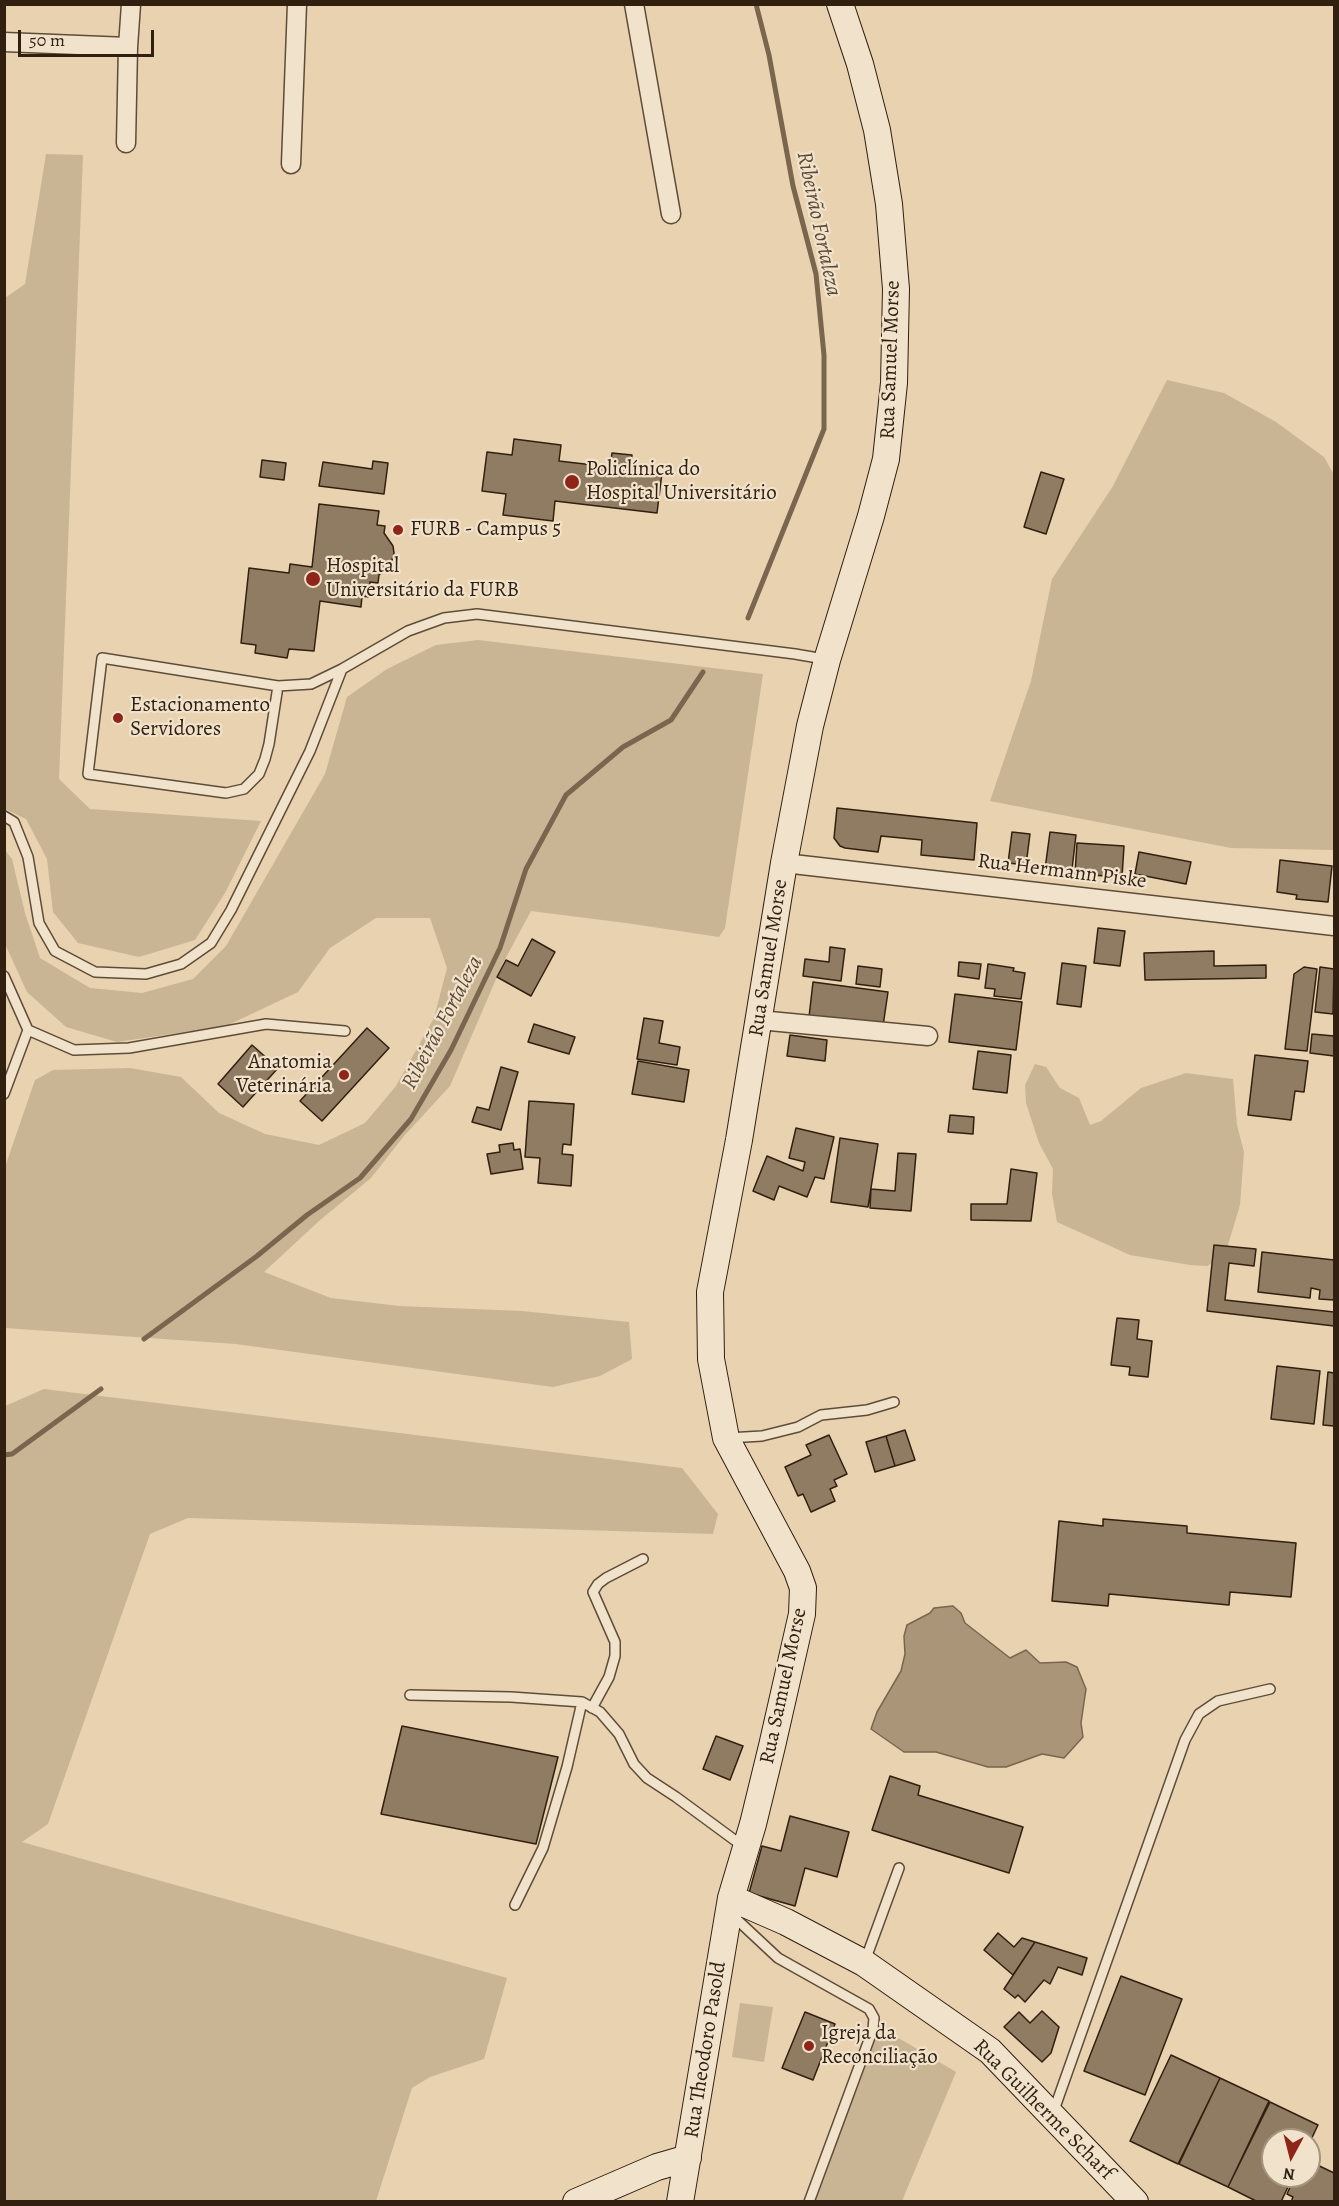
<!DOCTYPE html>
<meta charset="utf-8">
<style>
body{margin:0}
#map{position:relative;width:1339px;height:2206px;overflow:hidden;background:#e8d2af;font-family:Alegreya,serif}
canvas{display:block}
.frame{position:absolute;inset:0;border:6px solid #311f10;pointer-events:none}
.north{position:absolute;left:1261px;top:2128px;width:60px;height:60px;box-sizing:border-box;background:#f0e2cb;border:2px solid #a49480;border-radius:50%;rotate:187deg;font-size:16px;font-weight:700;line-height:24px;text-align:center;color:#311f10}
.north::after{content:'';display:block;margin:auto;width:21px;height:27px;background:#8f2418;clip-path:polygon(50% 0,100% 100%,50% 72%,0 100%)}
.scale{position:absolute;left:18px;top:30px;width:136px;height:27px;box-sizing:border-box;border:3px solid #311f10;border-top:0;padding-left:8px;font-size:18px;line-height:21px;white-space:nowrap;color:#311f10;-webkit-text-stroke:4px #f0e2cb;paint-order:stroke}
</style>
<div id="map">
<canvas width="1339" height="2206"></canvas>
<div class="frame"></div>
<div class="north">N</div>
<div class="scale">50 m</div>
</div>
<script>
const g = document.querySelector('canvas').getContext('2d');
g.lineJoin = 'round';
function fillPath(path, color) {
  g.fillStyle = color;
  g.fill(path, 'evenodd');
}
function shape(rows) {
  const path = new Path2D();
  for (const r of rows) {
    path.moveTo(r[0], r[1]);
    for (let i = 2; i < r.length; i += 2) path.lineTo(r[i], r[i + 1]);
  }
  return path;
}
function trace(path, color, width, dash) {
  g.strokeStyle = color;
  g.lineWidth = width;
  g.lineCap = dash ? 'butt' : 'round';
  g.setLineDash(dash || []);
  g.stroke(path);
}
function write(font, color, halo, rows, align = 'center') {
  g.font = font + ' Alegreya,serif';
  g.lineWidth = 4.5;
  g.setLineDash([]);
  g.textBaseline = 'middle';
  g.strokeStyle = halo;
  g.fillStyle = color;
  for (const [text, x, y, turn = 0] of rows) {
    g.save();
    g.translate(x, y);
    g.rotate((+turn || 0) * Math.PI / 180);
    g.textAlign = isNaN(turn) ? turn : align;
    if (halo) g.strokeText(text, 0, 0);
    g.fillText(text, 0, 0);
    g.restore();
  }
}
fillPath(shape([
 [46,154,83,155,59,779,90,809,261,821,225,893,195,940,139,957,78,943,53,912,47,859,26,819,5,809,5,298,25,284],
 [1167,380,1224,393,1276,422,1324,457,1334,475,1334,850,1231,848,990,801,1031,681,1052,579,1113,486],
 [478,640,763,674,725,928,719,937,626,923,531,911,503,963,450,1086,404,1136,371,1178,319,1221,264,1272,331,1298,399,1306,522,1311,629,1322,632,1359,600,1376,553,1387,236,1344,5,1328,5,1167,35,1080,53,1070,130,1068,181,1077,219,1113,265,1134,319,1145,365,1123,396,1086,434,1018,447,968,430,918,376,918,330,948,298,992,226,1026,117,1042,66,1027,27,992,5,944,5,850,12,859,25,913,40,958,90,988,142,993,193,979,226,946,325,774,347,697,387,669,436,645],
 [1035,1064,1046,1067,1060,1088,1079,1098,1090,1125,1101,1121,1141,1088,1186,1073,1233,1079,1237,1125,1244,1152,1240,1205,1225,1255,1207,1266,1190,1265,1130,1255,1057,1222,1052,1194,1053,1169,1039,1143,1026,1103,1025,1085],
 [44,1389,682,1468,718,1514,713,1534,188,1518,150,1534,48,1824,22,1842,507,1978,484,2059,430,2077,412,2088,376,2201,5,2201,5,1406],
 [740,2003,773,2007,764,2062,732,2057],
 [880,2027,956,2072,902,2201,814,2202]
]), '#c9b494');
const water = shape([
 [953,1606,961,1613,965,1623,1010,1658,1026,1650,1040,1663,1066,1662,1077,1667,1086,1689,1081,1723,1083,1737,1064,1758,1042,1754,1006,1767,988,1767,936,1752,904,1752,871,1729,877,1712,901,1671,905,1654,904,1636,907,1625,930,1613,934,1608,953,1606]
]);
fillPath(water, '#aa9579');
trace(water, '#7a664f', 1.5);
trace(shape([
 [748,618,824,429,824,355,816,274,793,186,769,55,756,4],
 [144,1339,257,1256,307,1215,360,1178,411,1119,451,1050,500,948,526,869,566,795,623,747,671,720,703,672],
 [4,1455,12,1454,101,1389]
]), '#7a664f', 5);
const building = shape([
 [514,439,561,445,559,461,610,467,612,453,632,455,630,469,662,473,657,513,555,501,553,521,503,515,506,494,482,491,487,452,512,455,514,439],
 [262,460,286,463,284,480,260,477,262,460],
 [373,461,388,463,384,494,319,486,323,462,372,469,373,461],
 [1041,472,1064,479,1046,534,1024,527,1041,472],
 [319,504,379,511,377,525,385,526,384,533,393,546,394,553,390,567,379,575,378,583,370,582,369,597,362,596,361,607,320,601,314,651,289,649,287,658,255,653,256,645,241,643,249,568,289,573,290,564,312,567,319,504],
 [837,808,977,823,974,860,921,855,922,840,881,836,878,852,845,848,840,846,834,838,837,808],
 [1012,832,1030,834,1026,865,1008,863,1012,832],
 [1050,832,1076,835,1071,878,1057,876,1057,871,1045,869,1050,832],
 [1077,843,1124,846,1122,877,1075,874,1077,843],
 [1139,852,1191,862,1186,884,1135,874,1139,852],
 [1280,860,1332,866,1328,902,1296,899,1297,895,1277,892,1280,860],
 [1098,928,1125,931,1120,966,1094,963,1098,928],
 [532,939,555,952,531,996,497,977,506,960,518,966,532,939],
 [830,947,845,949,841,981,803,976,805,959,829,962,830,947],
 [1214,951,1214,966,1266,965,1266,978,1145,980,1144,953,1214,951],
 [959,962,981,964,979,979,958,976,959,962],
 [1062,963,1086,966,1081,1007,1057,1004,1062,963],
 [988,964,1014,968,1013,971,1025,973,1021,999,994,996,995,989,985,988,988,964],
 [858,966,882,969,880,987,856,984,858,966],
 [1304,967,1317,969,1307,1051,1285,1049,1294,974,1304,967],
 [1320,967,1334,969,1333,1014,1315,1012,1320,967],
 [813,982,888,992,883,1026,809,1017,813,982],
 [955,994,1022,1002,1016,1050,949,1042,955,994],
 [644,1018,663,1021,659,1043,680,1047,677,1065,637,1059,644,1018],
 [534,1024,575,1037,569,1054,528,1042,534,1024],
 [367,1028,389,1048,322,1121,300,1101,367,1028],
 [1312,1034,1334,1036,1334,1056,1310,1053,1312,1034],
 [790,1035,827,1040,825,1061,787,1056,790,1035],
 [252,1045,278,1068,243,1107,218,1084,252,1045],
 [978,1051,1011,1055,1007,1093,973,1089,978,1051],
 [1255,1055,1308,1061,1304,1092,1295,1091,1291,1120,1248,1115,1255,1055],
 [638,1061,689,1070,684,1102,632,1094,638,1061],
 [501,1067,518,1072,501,1130,472,1122,477,1107,489,1110,501,1067],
 [529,1101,574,1104,571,1145,563,1144,562,1154,573,1155,571,1186,538,1183,540,1158,525,1157,529,1101],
 [950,1115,974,1117,973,1134,948,1132,950,1115],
 [796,1128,834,1137,824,1179,815,1177,807,1197,779,1186,774,1200,753,1191,767,1156,803,1171,805,1162,789,1158,796,1128],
 [840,1138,878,1144,868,1207,831,1202,840,1138],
 [513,1143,514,1150,520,1149,523,1169,491,1174,487,1154,500,1152,499,1145,513,1143],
 [898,1153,916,1154,911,1211,870,1208,871,1189,895,1191,898,1153],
 [1011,1169,1037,1173,1031,1221,971,1220,971,1204,1007,1204,1011,1169],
 [1214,1245,1256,1249,1254,1266,1229,1263,1225,1300,1334,1312,1334,1326,1207,1311,1214,1245],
 [1262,1252,1334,1260,1334,1300,1319,1299,1320,1290,1311,1288,1310,1298,1258,1292,1262,1252],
 [1117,1318,1139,1320,1137,1339,1152,1341,1148,1377,1129,1375,1130,1367,1111,1365,1117,1318],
 [1277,1366,1320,1371,1314,1424,1271,1419,1277,1366],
 [1328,1372,1334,1373,1334,1426,1323,1425,1328,1372],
 [905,1430,915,1460,895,1466,886,1436,905,1430],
 [829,1435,847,1474,834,1480,837,1486,830,1489,835,1501,811,1512,803,1494,798,1496,785,1467,811,1455,806,1445,829,1435],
 [886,1436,895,1466,875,1472,866,1442,886,1436],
 [1103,1519,1187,1526,1187,1533,1296,1543,1291,1597,1230,1592,1229,1605,1109,1594,1108,1606,1052,1601,1059,1521,1103,1526,1103,1519],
 [402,1726,558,1757,536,1844,381,1814,402,1726],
 [716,1736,743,1746,730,1780,703,1769,716,1736],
 [890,1776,920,1786,918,1795,1023,1827,1009,1873,872,1830,890,1776],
 [790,1816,849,1832,837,1877,805,1868,795,1906,749,1893,762,1846,781,1851,790,1816],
 [998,1933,1014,1947,1022,1938,1035,1942,1013,1975,984,1950,998,1933],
 [1035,1942,1087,1958,1082,1975,1058,1967,1050,1984,1044,1980,1025,2002,1018,1995,1015,1998,1004,1989,1035,1942],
 [1121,1976,1182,1999,1145,2095,1084,2071,1121,1976],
 [1042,2011,1059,2027,1051,2053,1042,2062,1004,2027,1019,2012,1030,2023,1042,2011],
 [805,2012,835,2024,813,2080,782,2068,805,2012],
 [1171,2055,1220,2078,1178,2164,1130,2141,1171,2055],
 [1220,2078,1269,2101,1228,2187,1179,2164,1220,2078],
 [1270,2102,1318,2125,1309,2144,1309,2140,1273,2140,1273,2176,1293,2176,1281,2202,1258,2202,1228,2187,1270,2102],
 [1309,2161,1334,2173,1334,2202,1291,2202,1293,2197,1287,2194,1295,2176,1309,2176,1309,2161]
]);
fillPath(building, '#907c63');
trace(building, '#311f10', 1.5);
const lane = shape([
 [278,686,269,744,265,759,259,774,244,789,226,793,88,774,102,658,278,686,311,684,342,669,408,631,444,618,477,614,795,654,824,659],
 [4,816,14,822,28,857,39,923,55,951,95,972,146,974,181,964,211,943,231,910,310,751,342,669],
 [4,976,28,1030,74,1050,129,1048,266,1024,345,1031],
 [4,1094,28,1030],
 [728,1438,762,1436,798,1427,821,1415,867,1410,894,1402],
 [410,1695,511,1697,582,1702,600,1712,619,1734,634,1764,647,1778,676,1797,744,1847],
 [592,1708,609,1677,615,1656,615,1642,593,1592,598,1584,606,1578,643,1559],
 [515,1905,543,1848,567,1767,582,1702],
 [732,1915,778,1958,869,2009,874,2018,873,2029,809,2202],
 [865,1961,899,1868],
 [1053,2113,1185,1740,1199,1714,1218,1701,1270,1689]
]);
const street = shape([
 [634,4,671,214],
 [4,42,128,47,131,4],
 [126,143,128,47],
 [291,164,297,4],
 [784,863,1334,926],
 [759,1020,928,1036]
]);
const secondary = shape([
 [731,1898,786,1922,864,1963,990,2051,1135,2202],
 [576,2202,657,2167,688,2158],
 [680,2202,731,1898,753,1824,772,1746,802,1614,803,1588,797,1571,726,1438,711,1359,710,1292,739,1140,784,863,810,726,827,660,871,516,886,459,894,383,896,289,889,204,877,130,860,64,840,4]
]);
trace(lane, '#5f4c38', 12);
trace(street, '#5f4c38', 21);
trace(secondary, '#311f10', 28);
trace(lane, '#f0e2cb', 9);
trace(street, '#f0e2cb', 18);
trace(secondary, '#f0e2cb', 26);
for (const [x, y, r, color] of [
 [572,482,8,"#8f2418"],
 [398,530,6,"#8f2418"],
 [313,579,8,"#8f2418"],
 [118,718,6,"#8f2418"],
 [344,1075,6,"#8f2418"],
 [809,2046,6,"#8f2418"]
]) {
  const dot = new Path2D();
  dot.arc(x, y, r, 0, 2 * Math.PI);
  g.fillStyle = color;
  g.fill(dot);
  trace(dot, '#f0e2cb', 2);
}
write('21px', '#311f10', '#f0e2cb', [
 ["Rua Samuel Morse",891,360,-88],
 ["Rua Hermann Piske",1062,872,7],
 ["Rua Samuel Morse",769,958,-81],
 ["Rua Samuel Morse",784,1686,-78],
 ["Rua Theodoro Pasold",706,2050,-81],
 ["Rua Guilherme Scharf",1043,2110,45]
]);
write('21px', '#311f10', '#f0e2cb', [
 ["Policlínica do",586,470],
 ["Hospital Universitário",586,494],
 ["FURB - Campus 5",410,530],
 ["Hospital",326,567],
 ["Universitário da FURB",326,591],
 ["Estacionamento",130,706],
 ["Servidores",130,730],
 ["Anatomia",332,1063,"right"],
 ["Veterinária",332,1087,"right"],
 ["Igreja da",821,2034],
 ["Reconciliação",821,2058]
], 'left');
write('italic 22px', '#5b4835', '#f0e2cb', [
 ["Ribeirão Fortaleza",818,224,78],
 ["Ribeirão Fortaleza",443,1023,-62]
]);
</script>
